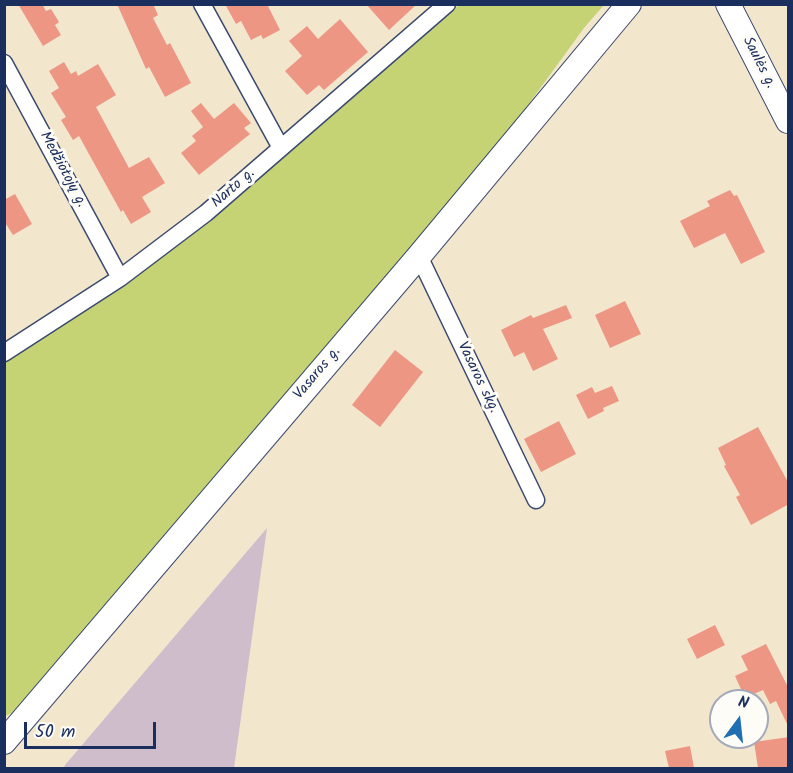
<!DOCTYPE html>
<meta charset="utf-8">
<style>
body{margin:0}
#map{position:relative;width:793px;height:773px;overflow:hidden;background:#f2e6cd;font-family:Kalam,sans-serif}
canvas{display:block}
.frame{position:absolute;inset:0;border:6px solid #1b2f5e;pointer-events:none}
.north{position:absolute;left:709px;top:689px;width:60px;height:60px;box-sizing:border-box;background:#fdfcf7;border:2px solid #a3aaba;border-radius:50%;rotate:15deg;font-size:16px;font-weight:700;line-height:24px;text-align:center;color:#1b2f5e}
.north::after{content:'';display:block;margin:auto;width:21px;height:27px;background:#1f6fb2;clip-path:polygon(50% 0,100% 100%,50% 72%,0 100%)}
.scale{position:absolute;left:24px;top:722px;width:132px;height:27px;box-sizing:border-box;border:3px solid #1b2f5e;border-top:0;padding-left:8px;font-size:18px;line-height:21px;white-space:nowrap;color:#1b2f5e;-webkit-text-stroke:4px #fdfcf7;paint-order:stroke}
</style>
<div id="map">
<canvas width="793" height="773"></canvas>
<div class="frame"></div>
<div class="north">N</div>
<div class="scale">50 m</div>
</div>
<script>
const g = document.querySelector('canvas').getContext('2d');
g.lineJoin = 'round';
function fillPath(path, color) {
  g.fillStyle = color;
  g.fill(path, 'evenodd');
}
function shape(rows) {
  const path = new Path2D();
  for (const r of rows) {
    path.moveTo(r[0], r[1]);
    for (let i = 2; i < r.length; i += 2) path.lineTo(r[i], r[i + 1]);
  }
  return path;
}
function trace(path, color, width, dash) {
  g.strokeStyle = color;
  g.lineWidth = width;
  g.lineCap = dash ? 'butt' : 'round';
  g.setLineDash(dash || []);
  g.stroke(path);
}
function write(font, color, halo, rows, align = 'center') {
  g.font = font + ' Kalam,sans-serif';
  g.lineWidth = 6;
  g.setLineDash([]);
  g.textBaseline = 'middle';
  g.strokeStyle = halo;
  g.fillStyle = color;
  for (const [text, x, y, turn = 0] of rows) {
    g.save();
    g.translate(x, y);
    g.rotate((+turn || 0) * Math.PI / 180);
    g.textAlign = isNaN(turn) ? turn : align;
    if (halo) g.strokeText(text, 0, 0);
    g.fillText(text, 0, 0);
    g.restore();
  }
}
fillPath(shape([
 [267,528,234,768,64,768,65,765]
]), '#d0bdcc');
fillPath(shape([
 [459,5,604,5,584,28,507,134,17,711,5,716,4,361,117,284,210,215]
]), '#c5d375');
fillPath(shape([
 [18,4,42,4,46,11,51,9,59,22,55,25,61,35,43,46],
 [117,4,153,4,158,15,153,18,167,45,170,43,191,83,165,97,149,67,146,69],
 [225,4,267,4,280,30,263,39,261,35,251,40,241,21,236,24],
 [366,4,417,4,389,30],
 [340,19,368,52,324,90,319,85,307,95,285,71,302,56,289,41,307,26,318,39],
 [64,62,71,74,76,71,78,76,98,64,116,95,96,107,129,168,149,157,165,183,142,197,151,212,131,224,123,210,121,212,79,136,73,140,61,120,66,117,51,93,59,88,49,71],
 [201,103,214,119,234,103,251,123,244,128,250,134,199,175,181,153,196,141,192,136,203,127,191,111],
 [730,190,734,196,737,195,765,252,741,264,725,233,694,248,680,221,710,206,707,201],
 [15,194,32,224,13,235,4,221,4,200],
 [625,301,641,334,610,348,595,315],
 [566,305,572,318,543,329,558,359,533,371,524,352,514,357,501,330,531,315,533,318],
 [395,350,423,372,380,427,352,405],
 [612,386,619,401,603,408,604,411,588,419,576,395,592,387,595,393],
 [559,421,576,454,541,472,524,439],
 [758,427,789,484,789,504,751,525,736,497,740,495,724,466,726,465,718,448],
 [715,625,725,645,697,659,687,639],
 [766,644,789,689,789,728,776,701,770,704,763,690,745,698,735,676,748,670,741,656],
 [789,737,789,768,758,768,754,742],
 [690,746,694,768,669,768,665,751]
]), '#ed9684');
const street = shape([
 [202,4,281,148],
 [4,63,120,278],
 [419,256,536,500],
 [4,353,120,278,206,213,447,4]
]);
const secondary = shape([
 [728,4,788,121],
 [4,742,419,256,629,4]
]);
trace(street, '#3b4a6f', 19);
trace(secondary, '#3b4a6f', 26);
trace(street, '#fff', 16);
trace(secondary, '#fff', 24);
write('15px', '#1b2f5e', '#fdfcf7', [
 ["Saulės g.",758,63,63],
 ["Medžiotojų g.",62,170,62],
 ["Narto g.",234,189,-41],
 ["Vasaros g.",318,374,-50],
 ["Vasaros skg.",477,378,64]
]);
</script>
